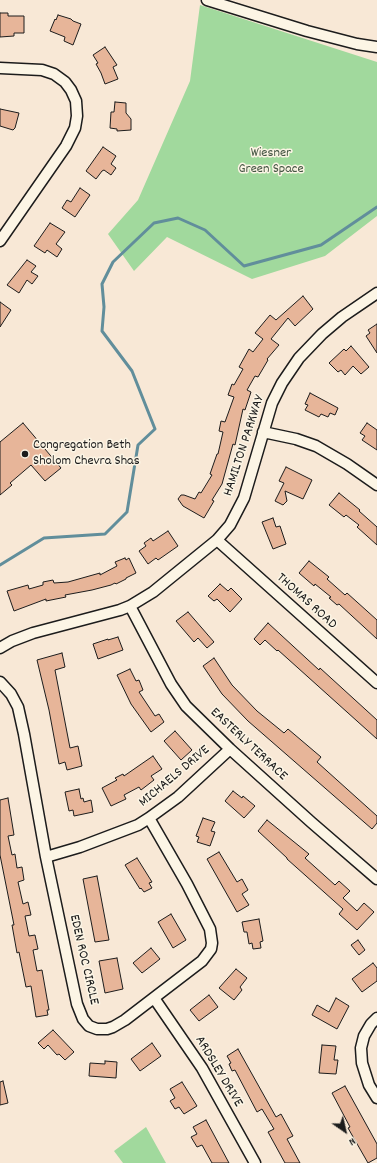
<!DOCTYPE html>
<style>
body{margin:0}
#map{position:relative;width:377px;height:1163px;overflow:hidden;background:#f8e8d6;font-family:Dekko,sans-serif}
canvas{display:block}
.north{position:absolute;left:325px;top:1111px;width:40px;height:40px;-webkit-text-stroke:3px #fcf5e5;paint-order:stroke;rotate:146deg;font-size:11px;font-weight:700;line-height:16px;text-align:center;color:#1c1c1c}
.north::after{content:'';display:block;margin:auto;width:14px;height:18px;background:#1c1c1c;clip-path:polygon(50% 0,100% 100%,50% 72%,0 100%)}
</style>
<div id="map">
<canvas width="377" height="1163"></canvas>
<div class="north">N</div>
</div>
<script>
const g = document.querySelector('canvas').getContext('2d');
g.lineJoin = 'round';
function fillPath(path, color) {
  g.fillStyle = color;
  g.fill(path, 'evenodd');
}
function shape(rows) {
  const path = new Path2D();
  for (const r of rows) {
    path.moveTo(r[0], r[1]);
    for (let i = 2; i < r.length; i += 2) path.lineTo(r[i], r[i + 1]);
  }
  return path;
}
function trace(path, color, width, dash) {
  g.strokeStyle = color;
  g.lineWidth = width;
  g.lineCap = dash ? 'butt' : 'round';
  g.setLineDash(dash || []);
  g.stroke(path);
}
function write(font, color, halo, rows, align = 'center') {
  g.font = font + ' Dekko,sans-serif';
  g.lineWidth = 3;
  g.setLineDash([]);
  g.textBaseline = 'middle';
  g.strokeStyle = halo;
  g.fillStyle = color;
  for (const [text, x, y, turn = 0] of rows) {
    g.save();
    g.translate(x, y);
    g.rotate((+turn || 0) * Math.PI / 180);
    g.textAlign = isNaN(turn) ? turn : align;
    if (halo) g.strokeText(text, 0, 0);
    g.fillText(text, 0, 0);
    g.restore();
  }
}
fillPath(shape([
 [200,5,377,62,377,216,325,256,252,279,167,237,134,271,108,234,138,200,190,81],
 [146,1127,166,1163,123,1163,114,1151]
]), '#a1d99d');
trace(shape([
 [0,565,44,538,105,534,127,512,138,445,155,429,132,371,102,331,104,307,102,284,113,262,154,223,178,218,205,230,244,266,321,245,377,207]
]), '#618e9b', 3);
const building = shape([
 [0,13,8,13,8,16,24,16,24,33,14,33,14,36,0,37,0,13],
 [58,15,71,19,73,21,81,24,73,45,64,41,65,37,50,31,55,19,56,20,58,15],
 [105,47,117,65,113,67,118,79,105,84,101,73,96,64,98,63,93,55,105,47],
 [115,102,126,103,126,113,131,119,131,130,117,131,117,129,110,128,111,112,114,112,115,102],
 [0,109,19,113,15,128,13,130,0,126,0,109],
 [103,147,116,156,111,164,116,168,111,175,104,170,102,171,96,179,86,171,103,147],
 [80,188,90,195,75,217,62,208,67,200,71,202,80,188],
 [50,223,65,232,56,244,62,249,57,257,47,250,45,253,34,246,50,223],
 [27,260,36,266,31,272,38,276,32,284,27,280,19,293,7,285,27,260],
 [303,296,313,309,295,326,288,318,271,339,279,345,267,359,268,360,258,377,255,376,247,390,251,392,245,410,243,409,235,445,233,444,222,484,212,500,214,501,204,518,183,506,178,499,181,495,184,495,195,499,199,492,201,493,212,475,210,474,217,454,218,454,223,432,219,431,221,421,225,422,234,397,228,395,232,384,234,385,243,369,239,367,249,349,253,352,263,339,255,333,270,315,276,320,303,296],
 [0,302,11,310,0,327,0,302],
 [377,324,377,353,366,336,370,333,368,330,377,324],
 [351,346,369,367,361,374,353,366,345,375,341,370,338,372,329,363,344,349,346,351,351,346],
 [310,393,338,408,335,415,330,413,328,417,321,414,319,417,305,410,308,405,305,404,310,393],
 [23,423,61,468,45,481,31,465,10,483,12,485,0,495,0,442,23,423],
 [367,423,377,430,377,450,362,440,365,436,360,433,367,423],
 [286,467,312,480,303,499,285,491,287,501,283,505,275,501,284,483,279,481,286,467],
 [339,493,360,510,359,511,377,527,377,545,357,527,359,525,346,515,344,517,329,505,339,493],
 [273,518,276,527,280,526,286,544,273,549,262,522,273,518],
 [168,531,178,546,158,560,156,558,148,564,139,551,146,546,144,543,151,538,153,541,168,531],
 [125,558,126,560,129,558,136,573,126,578,126,579,116,584,115,583,111,585,92,590,65,595,66,597,46,601,46,599,14,611,7,591,28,585,29,589,43,585,43,582,53,580,54,583,68,582,100,573,100,575,117,566,115,562,125,558],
 [309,561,329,577,327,579,345,595,347,593,377,620,377,639,339,604,337,605,329,598,331,597,315,584,314,586,299,573,309,561],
 [220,584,228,591,231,588,242,599,230,612,217,599,214,601,208,596,220,584],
 [188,612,214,642,207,648,198,638,194,642,176,621,188,612],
 [268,623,319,670,320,668,377,720,377,739,278,650,277,651,265,640,260,645,254,639,268,623],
 [118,637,123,650,98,659,93,644,108,639,108,640,118,637],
 [62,653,65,667,55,670,70,748,78,746,82,766,67,770,65,762,59,764,49,710,37,660,62,653],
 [214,658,232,685,257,711,284,733,288,729,321,757,317,762,377,816,377,823,372,829,248,721,222,694,203,666,214,658],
 [130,669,136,681,139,680,143,690,139,692,155,716,159,714,164,722,151,732,131,704,117,675,130,669],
 [175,731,192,750,181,760,164,741,175,731],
 [153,756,162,769,151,776,154,780,141,790,139,787,124,795,126,799,111,806,102,788,117,780,115,778,123,774,124,776,153,756],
 [79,789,81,799,83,798,84,802,91,800,93,812,74,816,73,810,69,811,65,792,79,789],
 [233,791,242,798,243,796,255,806,244,818,225,801,233,791],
 [8,798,14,835,8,836,12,855,15,854,17,868,22,867,24,880,18,882,23,904,28,902,31,915,25,916,29,936,35,935,38,949,33,950,37,971,42,970,49,1010,47,1010,48,1015,36,1017,31,986,26,987,19,952,17,953,12,925,14,925,0,855,0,800,8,798],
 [203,818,215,822,211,831,215,832,210,846,197,842,199,837,196,836,203,818],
 [267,820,309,854,305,858,335,885,339,881,350,891,343,898,357,911,364,903,374,912,357,930,339,914,343,909,287,859,287,858,258,831,267,820],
 [219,852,237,882,242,879,248,890,242,894,249,905,237,912,207,859,219,852],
 [137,858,152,882,149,883,152,888,144,892,141,888,140,889,125,865,137,858],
 [97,876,109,940,95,942,83,879,97,876],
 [171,914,186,940,173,948,158,922,171,914],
 [259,919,263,941,260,942,261,948,253,949,252,943,249,944,247,932,244,932,242,922,259,919],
 [358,940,365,950,359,955,351,945,358,940],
 [151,948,160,959,142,973,133,963,151,948],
 [117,958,123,989,105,993,99,961,117,958],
 [373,963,377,968,377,981,362,992,352,979,373,963],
 [236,969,247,978,240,987,242,990,234,1000,219,988,236,969],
 [209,995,218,1007,199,1021,190,1010,209,995],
 [336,998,349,1006,337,1029,312,1015,317,1005,329,1012,336,998],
 [53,1030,74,1052,65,1060,59,1054,57,1055,48,1045,44,1049,38,1043,53,1030],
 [152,1043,161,1056,140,1071,131,1059,152,1043],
 [322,1045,336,1046,334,1060,338,1060,336,1074,319,1073,322,1045],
 [238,1049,276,1117,281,1114,293,1136,287,1139,300,1163,285,1163,268,1132,274,1129,262,1109,257,1112,235,1070,232,1071,229,1064,231,1063,227,1056,238,1049],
 [105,1061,117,1062,116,1078,89,1076,90,1063,105,1064,105,1061],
 [3,1081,8,1103,0,1105,0,1082,3,1081],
 [182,1082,197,1106,184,1114,179,1107,175,1109,170,1101,175,1098,170,1089,182,1082],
 [345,1086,377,1144,377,1158,368,1163,348,1128,350,1127,332,1093,345,1086],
 [206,1120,229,1163,212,1163,202,1145,197,1147,191,1137,197,1134,193,1127,206,1120]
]);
fillPath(building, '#e7b599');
trace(building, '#1c1c1c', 1);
const street = shape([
 [207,0,307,31,357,44,377,47],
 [0,68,42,70,54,74,65,82,71,90,76,101,77,116,75,128,66,146,0,241],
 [263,432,296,439,316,446,347,464,377,485],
 [217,540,377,683],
 [130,606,171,684,186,706,230,749,311,822,377,879],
 [0,648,12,641,33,633,120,610,130,606,153,592,217,540,230,525,244,498,272,403,282,383,299,358,322,334,342,317,377,293],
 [0,682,11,694,18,707,24,734,46,857,77,1004,83,1019,89,1026,97,1029,107,1029,113,1027,125,1020,202,961,211,949,212,943,210,929,187,884,149,818],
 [46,857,80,847,138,825,149,818,178,797,230,749],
 [154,998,202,1068,255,1163],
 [377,1018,371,1024,364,1036,361,1048,362,1063,369,1085,377,1098]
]);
trace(street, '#1c1c1c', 13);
trace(street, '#fcf5e5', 10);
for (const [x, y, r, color] of [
 [25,454,4,"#1c1c1c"]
]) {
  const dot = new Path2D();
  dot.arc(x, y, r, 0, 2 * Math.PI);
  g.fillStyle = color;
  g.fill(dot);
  trace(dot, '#fcf5e5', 1.5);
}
write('14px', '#445543', '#fcf5e5', [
 ["Wiesner",271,154],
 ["Green Space",271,170]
]);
write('14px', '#1c1c1c', '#fcf5e5', [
 ["Congregation Beth",33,446],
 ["Sholom Chevra Shas",33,462]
], 'left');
write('14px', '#1c1c1c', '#fcf5e5', [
 ["HAMILTON PARKWAY",245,446,-72],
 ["THOMAS ROAD",306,602,42],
 ["EASTERLY TERRACE",248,745,43],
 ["MICHAELS DRIVE",175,777,-40],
 ["EDEN ROC CIRCLE",83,960,77],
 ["ARDSLEY DRIVE",218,1072,59]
]);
</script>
